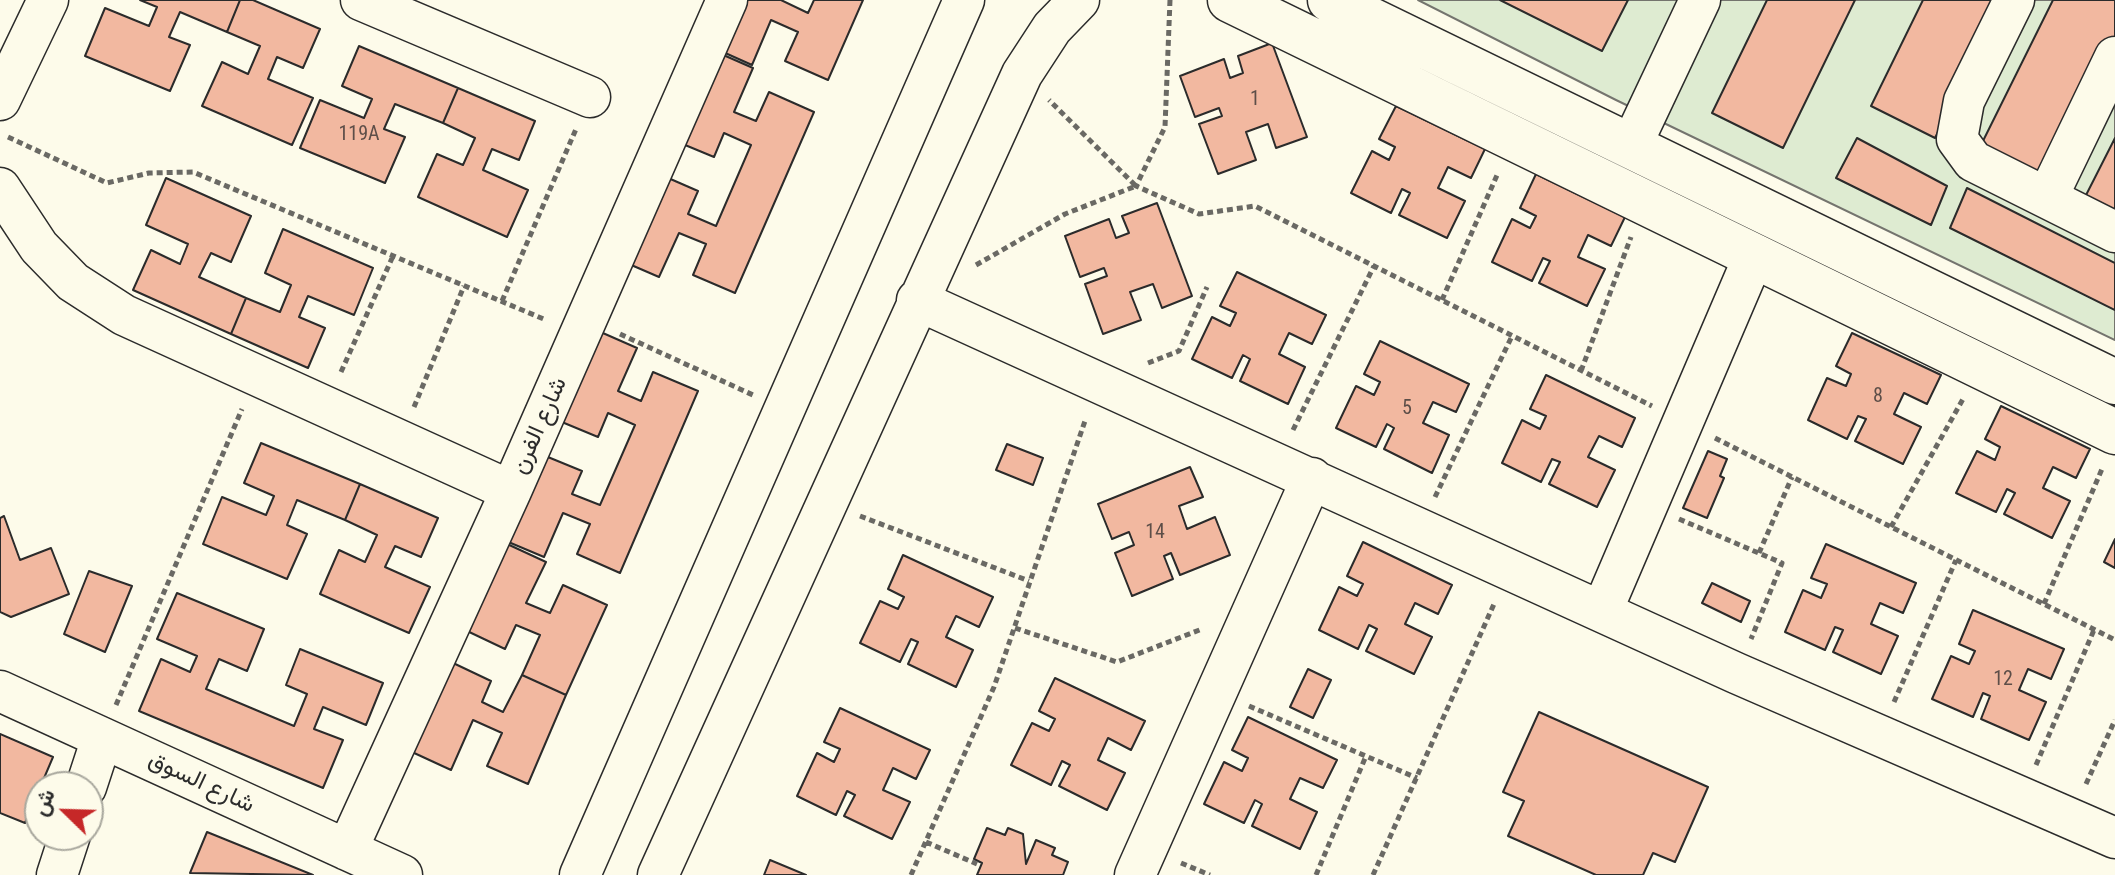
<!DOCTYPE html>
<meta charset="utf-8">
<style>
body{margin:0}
#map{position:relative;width:2115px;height:875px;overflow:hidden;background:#fdfbea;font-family:"Roboto Condensed",Vazirmatn,sans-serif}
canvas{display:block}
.north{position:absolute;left:24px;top:771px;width:80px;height:80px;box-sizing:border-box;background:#fdfbea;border:2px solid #a9a89e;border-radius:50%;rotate:293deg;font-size:22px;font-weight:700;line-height:32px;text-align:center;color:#2b2b2b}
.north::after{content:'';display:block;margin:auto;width:28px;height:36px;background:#c62828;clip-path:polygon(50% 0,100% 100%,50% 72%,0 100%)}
</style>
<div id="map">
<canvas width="2115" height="875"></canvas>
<div class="north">ش</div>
</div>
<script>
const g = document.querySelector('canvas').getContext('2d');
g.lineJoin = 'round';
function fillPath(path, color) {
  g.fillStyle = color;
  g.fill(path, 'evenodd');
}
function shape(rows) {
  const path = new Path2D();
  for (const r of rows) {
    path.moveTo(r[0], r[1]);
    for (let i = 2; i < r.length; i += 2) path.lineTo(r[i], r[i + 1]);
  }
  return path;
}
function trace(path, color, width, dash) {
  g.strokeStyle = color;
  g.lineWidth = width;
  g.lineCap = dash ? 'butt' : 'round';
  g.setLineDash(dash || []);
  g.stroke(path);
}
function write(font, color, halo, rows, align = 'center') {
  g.font = font + ' "Roboto Condensed",Vazirmatn,sans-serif';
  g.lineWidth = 6;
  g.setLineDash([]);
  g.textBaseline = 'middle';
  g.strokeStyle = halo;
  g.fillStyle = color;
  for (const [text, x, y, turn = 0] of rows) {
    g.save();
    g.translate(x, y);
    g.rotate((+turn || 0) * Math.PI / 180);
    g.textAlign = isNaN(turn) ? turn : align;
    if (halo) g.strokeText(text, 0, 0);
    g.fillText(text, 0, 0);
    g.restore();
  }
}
const green = shape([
 [1418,0,2115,0,2115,340,1616,100,1418,0]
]);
fillPath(green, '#deebd1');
trace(green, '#74746e', 2);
const building = shape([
 [140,0,240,0,227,32,180,12,169,37,190,45,170,91,85,56,105,8,149,26,157,7,140,0],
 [240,0,253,0,320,29,303,68,277,57,268,79,313,98,292,145,202,106,222,62,248,74,260,46,227,32,240,0],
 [735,0,781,0,808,13,814,0,863,0,828,80,785,61,798,32,771,20,752,65,714,48,735,0],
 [1500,0,1628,0,1602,51,1500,0],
 [1767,0,1855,0,1783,148,1712,113,1767,0],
 [1923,0,2003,0,1935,138,1871,106,1923,0],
 [2053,0,2115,0,2115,36,2043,181,1979,149,2053,0],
 [1272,43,1307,137,1276,148,1268,124,1246,132,1256,160,1218,174,1199,124,1222,116,1219,108,1195,117,1180,76,1224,59,1230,78,1243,73,1238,56,1272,43],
 [359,46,458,88,443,123,395,104,384,129,405,137,385,183,300,148,320,100,364,118,372,99,342,86,359,46],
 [712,50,753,68,734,112,756,121,769,92,814,112,735,293,693,275,706,244,679,233,659,277,622,261,659,174,698,191,688,214,716,226,751,145,724,133,714,157,673,140,712,50],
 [458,88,535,121,519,160,492,149,483,170,528,190,507,237,418,197,437,154,463,165,475,138,443,123,458,88],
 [1396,106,1485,149,1471,178,1448,167,1438,188,1465,201,1447,238,1399,215,1410,193,1402,189,1391,213,1351,193,1372,151,1389,160,1395,147,1379,139,1396,106],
 [1857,138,1947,186,1931,225,1836,178,1857,138],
 [2115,138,2115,219,2082,203,2115,138],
 [1536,174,1625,217,1611,246,1588,235,1578,257,1605,269,1587,306,1539,283,1550,261,1543,258,1532,281,1492,262,1512,219,1530,228,1536,216,1520,208,1536,174],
 [166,178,251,216,231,262,211,253,199,277,246,298,231,334,133,290,151,250,180,264,188,244,146,225,166,178],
 [1967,188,2115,263,2115,310,1950,228,1967,188],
 [1157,203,1192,296,1162,308,1153,284,1130,292,1141,320,1103,334,1085,284,1107,276,1104,268,1080,277,1065,236,1109,219,1116,238,1129,233,1122,216,1157,203],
 [283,229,373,268,354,315,308,296,299,317,325,328,308,368,231,334,246,298,280,312,291,285,265,273,283,229],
 [1237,272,1326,315,1312,344,1289,333,1279,354,1305,367,1288,404,1240,381,1250,359,1243,355,1232,378,1192,359,1212,317,1230,326,1236,313,1220,306,1237,272],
 [596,330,637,348,618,391,641,401,653,372,698,391,620,573,577,554,590,524,563,513,544,557,506,541,543,455,582,471,572,494,600,505,635,425,608,413,598,437,557,420,596,330],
 [1852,333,1941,375,1927,404,1904,393,1894,414,1921,427,1903,464,1855,441,1866,419,1858,416,1847,439,1808,420,1827,378,1846,386,1851,374,1836,366,1852,333],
 [1380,341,1469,384,1456,412,1433,402,1423,423,1449,435,1432,473,1384,449,1394,428,1387,424,1376,447,1336,428,1356,386,1374,395,1380,382,1364,374,1380,341],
 [1546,375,1635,418,1622,447,1599,436,1588,457,1615,470,1597,507,1549,484,1560,462,1552,459,1541,482,1502,463,1522,420,1540,429,1546,416,1530,409,1546,375],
 [2001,406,2090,449,2076,478,2053,467,2043,488,2070,501,2052,538,2004,514,2015,493,2007,489,1996,512,1956,493,1977,451,1995,460,2000,447,1985,439,2001,406],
 [261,443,360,484,345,520,297,500,287,525,307,534,287,579,203,544,222,497,266,515,274,496,244,483,261,443],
 [1007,444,1043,458,1033,485,996,470,1007,444],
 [1708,451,1727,459,1720,476,1724,478,1707,518,1683,508,1708,451],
 [1190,467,1203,497,1179,506,1187,529,1215,517,1230,555,1180,575,1171,553,1164,556,1173,579,1132,596,1115,553,1134,545,1129,532,1112,539,1098,504,1190,467],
 [360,484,438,518,421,557,395,546,385,567,430,587,409,633,320,594,339,550,365,562,377,535,345,520,360,484],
 [4,516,20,560,51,548,69,594,11,617,0,612,0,518,4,516],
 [2115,539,2115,568,2104,562,2115,539],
 [1363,542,1452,585,1438,614,1415,603,1405,624,1432,637,1414,674,1366,651,1377,629,1369,625,1358,649,1319,630,1339,587,1357,596,1363,584,1347,576,1363,542],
 [505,543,546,562,526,603,550,613,563,585,607,605,566,695,522,675,540,635,516,625,505,649,465,630,505,543],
 [1826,544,1916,583,1903,613,1880,603,1871,624,1898,636,1881,674,1833,652,1843,630,1835,627,1825,650,1785,632,1803,590,1821,598,1827,584,1811,578,1826,544],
 [903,555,993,597,979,627,956,616,946,637,973,650,956,687,908,664,918,642,911,639,900,662,860,643,880,601,898,609,904,597,888,589,903,555],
 [89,571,132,586,105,652,64,634,89,571],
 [1712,583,1750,601,1741,622,1702,603,1712,583],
 [177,593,264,629,247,671,219,659,206,689,294,726,307,694,286,685,300,649,383,683,366,725,323,707,314,729,343,740,323,788,139,711,161,659,190,672,197,656,157,639,177,593],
 [1973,610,2064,649,2051,679,2028,669,2019,690,2046,702,2029,740,1981,719,1990,696,1983,693,1973,717,1932,699,1951,656,1969,664,1975,651,1959,644,1973,610],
 [451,662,491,681,482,702,503,712,522,675,566,695,528,784,487,766,502,733,473,720,451,770,412,752,451,662],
 [1308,669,1331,680,1313,718,1290,707,1308,669],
 [1055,678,1145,721,1131,750,1108,738,1098,760,1125,773,1107,810,1059,786,1070,765,1062,761,1051,785,1011,765,1032,723,1049,731,1055,719,1039,711,1055,678],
 [840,708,930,750,916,779,893,768,883,790,910,802,892,839,844,816,855,795,847,791,836,815,797,796,817,753,834,762,840,749,824,742,840,708],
 [1539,712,1708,787,1675,862,1653,853,1643,875,1596,875,1508,836,1524,801,1503,792,1539,712],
 [1248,717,1337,760,1323,788,1300,778,1290,799,1317,812,1300,849,1252,826,1262,804,1255,800,1244,823,1204,804,1224,762,1242,771,1248,758,1232,750,1248,717],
 [0,734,53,757,25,823,0,813,0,734],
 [987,828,1005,835,1008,828,1023,834,1026,864,1036,840,1055,848,1052,855,1068,862,1063,875,977,875,982,863,974,859,987,828],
 [207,832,313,875,190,873,207,832],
 [770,860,806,875,764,875,770,860]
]);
fillPath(building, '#f2b8a0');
trace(building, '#2b2b2b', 2);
const minor = shape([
 [361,0,590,97],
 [2014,0,1964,101,1957,139,1973,161,2115,232],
 [0,100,48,0],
 [1631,146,1700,0],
 [0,188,39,247,73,282,124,315,511,491],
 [2047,198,2115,57],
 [917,300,1736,673,2115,838],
 [1602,611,1754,256],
 [0,691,402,875],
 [86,787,102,738],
 [347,850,511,491,727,0],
 [57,875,70,835],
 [580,875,964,0],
 [658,875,1022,74,1052,28,1079,0],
 [1135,875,1312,478]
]);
const major = shape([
 [1230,0,2115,432],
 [1330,0,2115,382]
]);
trace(minor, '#2b2b2b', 43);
trace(major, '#2b2b2b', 47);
trace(shape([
 [1170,0,1165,127,1136,186,1199,214,1255,206,1652,406],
 [8,137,107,183,149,173,193,172,546,320],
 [976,265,1065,214,1136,186,1049,100],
 [1442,300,1498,173],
 [502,301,576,129],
 [620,334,753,395],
 [1148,363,1179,351,1207,287],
 [1581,371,1631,237],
 [341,372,393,256],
 [414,407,464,286],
 [1293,430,1374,266],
 [1715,438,2115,640],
 [1435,497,1512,336],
 [860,516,1029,581],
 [1679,519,1782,563,1751,639],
 [1891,527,1963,399],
 [1759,553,1792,477],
 [2044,604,2102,469],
 [1015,628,1117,662,1202,629],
 [1894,702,1956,560],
 [116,705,242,409],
 [1249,706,1417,778],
 [2036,765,2094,630],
 [2086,784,2115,720],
 [926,842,977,864],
 [1181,863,1210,875],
 [911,875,994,687,1086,418],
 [1316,875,1366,756],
 [1373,875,1494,604]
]), '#6a6964', 5, [6, 4]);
trace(minor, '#fdfbea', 40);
trace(major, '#fdfbea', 44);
write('20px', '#5d4e48', null, [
 ["1",1255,100],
 ["119A",359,135],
 ["8",1878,397],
 ["5",1407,409],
 ["14",1155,533],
 ["12",2003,680]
]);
write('24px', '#2b2b2b', '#fdfbea', [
 ["شارع الفرن",540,426,-66],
 ["شارع السوق",201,783,25]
]);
</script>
